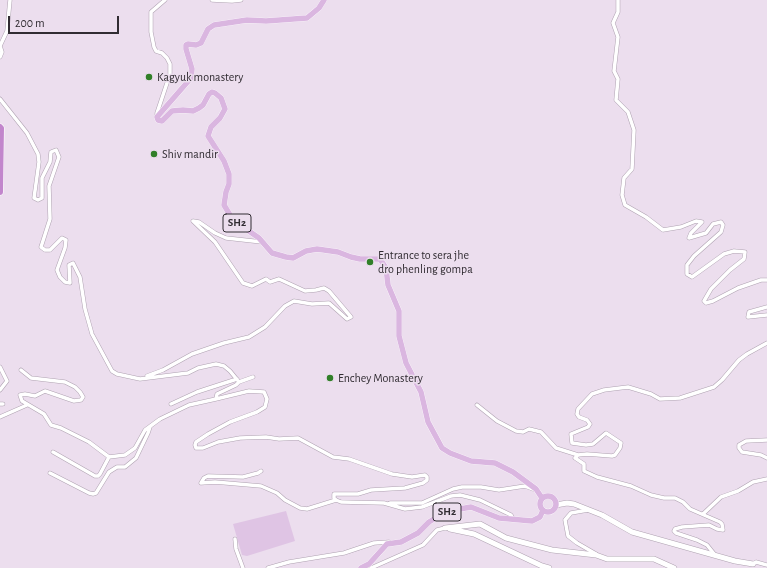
<!DOCTYPE html>
<style>
body{margin:0}
#map{position:relative;width:767px;height:568px;overflow:hidden;background:#ecdeee;font-family:"Alegreya Sans",sans-serif}
canvas{display:block}
.scale{position:absolute;left:8px;top:16px;width:111px;height:18px;box-sizing:border-box;border:2px solid #312c32;border-top:0;padding-left:5px;font-size:12px;line-height:14px;white-space:nowrap;color:#312c32;-webkit-text-stroke:3px #ecdeee;paint-order:stroke}
</style>
<div id="map">
<canvas width="767" height="568"></canvas>
<div class="scale">200 m</div>
</div>
<script>
const g = document.querySelector('canvas').getContext('2d');
g.lineJoin = 'round';
function fillPath(path, color) {
  g.fillStyle = color;
  g.fill(path, 'evenodd');
}
function shape(rows) {
  const path = new Path2D();
  for (const r of rows) {
    if (r.length === 3) {
      path.moveTo(r[0] + r[2], r[1]);
      path.arc(r[0], r[1], r[2], 0, 2 * Math.PI);
      continue;
    }
    path.moveTo(r[0], r[1]);
    for (let i = 2; i < r.length; i += 2) path.lineTo(r[i], r[i + 1]);
  }
  return path;
}
function trace(path, color, width, dash) {
  g.strokeStyle = color;
  g.lineWidth = width;
  g.lineCap = dash ? 'butt' : 'round';
  g.setLineDash(dash || []);
  g.stroke(path);
}
function write(font, color, halo, rows, align = 'center') {
  g.font = font + ' "Alegreya Sans",sans-serif';
  g.lineWidth = 3;
  g.setLineDash([]);
  g.textBaseline = 'middle';
  g.strokeStyle = halo;
  g.fillStyle = color;
  for (const [text, x, y, turn = 0] of rows) {
    g.save();
    g.translate(x, y);
    g.rotate((+turn || 0) * Math.PI / 180);
    g.textAlign = isNaN(turn) ? turn : align;
    if (halo) g.strokeText(text, 0, 0);
    g.fillText(text, 0, 0);
    g.restore();
  }
}
fillPath(shape([
 [286,511,295,541,247,556,242,555,233,524]
]), '#dfc4e4');
const street = shape([
 [212,0,232,1,241,0],
 [618,0,618,12,613,23,618,37,614,71,618,79,616,100,628,112,634,130,632,169,624,178,622,195,625,205,646,217,663,230,681,227,696,221,702,222,691,233,689,238,706,233,713,224,721,222,723,225,721,232,694,256,687,265,687,274,692,277,724,254,734,251,745,252,744,259,730,270,711,289,704,301,706,303,713,301,738,288,761,280,767,280],
 [0,46,7,31,10,0],
 [0,57,2,52,0,46],
 [0,99,27,133,38,154,39,162,34,198,38,200,42,198,42,178,50,162,51,152,56,150,59,157,49,186,50,219,41,247,45,250,50,250,62,238,66,240,65,248,57,270,60,277,65,282,70,283,69,265,73,263,80,277,85,309,92,334,112,371,117,374,140,379,188,373,198,368,216,364,224,366,230,371,239,382,236,385,217,394,216,399,249,391,264,392,267,399,265,407,257,412,230,422,208,434,196,442,195,445,196,448,203,448,218,442,240,438,266,437,279,439,298,438,333,457,349,459,392,474,412,477,425,475,427,477,427,480,423,483,405,488,371,490,358,494,334,494,334,498,336,500,341,502,384,503,405,509,422,507,451,496,460,495,480,500,511,515,513,519],
 [157,116,157,113,170,74,170,64,167,58,162,53,156,51,154,47,151,32,151,12,165,0],
 [767,307,749,312,748,317,767,315],
 [0,367,7,381,0,390],
 [21,370,31,378,65,382,75,387,80,392,83,397,81,400,74,401,45,391,35,396,25,394,20,395,22,401,44,414,51,425,61,428,89,442,109,457,125,455,135,448,145,430,160,419,189,405,216,399],
 [147,376,163,370,192,354,224,343,249,337,265,327,285,306,294,301,312,304,329,303,347,319,351,317,329,291,324,288,316,290,305,291,279,279,270,282,266,279,252,286,243,283,215,242,193,221,199,222,215,233,226,238,262,242],
 [239,382,253,377],
 [0,404,3,404],
 [171,404,197,392,237,379],
 [477,405,497,421,516,431,523,432,529,429,541,432,556,448,578,455],
 [0,417,27,405],
 [767,440,746,441,739,445,739,448,742,452,761,455,767,458],
 [53,452,95,476,98,476,100,474,109,457],
 [261,471,258,473,243,477,208,476,204,478,201,483,215,482,261,486,277,493,285,500,300,508,307,509,336,500],
 [50,473,89,493,93,494,96,493,109,472,117,467,125,467,136,458,148,433,150,427],
 [390,503,422,503,453,489,462,487,481,487,499,490,525,486,533,489],
 [588,510,571,513,565,520,568,536,577,543,596,554],
 [703,514,721,497,738,491,753,482,767,479],
 [235,539,236,549,243,568],
 [715,555,707,545,697,540,676,533,674,531,675,529,682,527,709,525,717,529,723,530,722,524,720,522,690,509,683,502,675,498,664,498,651,495,631,486,597,477,584,471,584,464,575,458,578,455,587,454,612,456,615,455,620,448,621,443,606,433,593,444,586,445,572,443,571,434,588,427,590,424,587,420,579,417,577,414,578,409,592,394,604,390,628,387,651,394,660,399,680,398,714,387,722,380,739,360,747,354,767,343],
 [753,564,756,562,767,565],
 [268,568,289,562,344,553,374,543,389,542],
 [371,568,423,545,437,530,445,528]
]);
const secondary = shape([
 [556,505,567,503,574,504,602,515,632,532,735,561,753,564],
 [445,528,480,524,506,538,552,550,596,555,607,559,654,559,674,568],
 [450,529,474,534,542,566,549,568]
]);
const primary = shape([
 [324,0,319,8,307,18,266,21,247,20,214,25,208,29,201,43,196,45,188,44,186,45,186,49,192,69,191,78,157,117,158,120,162,121,172,111,183,110,193,111,199,108,203,105,209,94,212,92,215,93,221,98,225,109,220,118,211,127,208,136,224,161,229,174,229,184,226,192,224,205,233,220,259,238,272,253,286,257,293,258,306,251,317,249,338,252,351,257,360,259,380,259,386,268,388,285,399,311,399,336,406,363,421,392,428,422,442,448,450,453,471,461,495,463,513,472,536,489,542,498],
 [548,504,8],
 [361,568,369,564,387,544,401,542,418,533,429,522,442,514,454,510,471,507,499,518,532,521,540,517,543,510]
]);
const highway = shape([
 [0,127,1,128,0,192]
]);
trace(street, '#afa2b1', 4.5);
trace(secondary, '#afa2b1', 6);
trace(primary, '#fff', 6);
trace(highway, '#fff', 7);
trace(street, '#fff', 3.5);
trace(secondary, '#fff', 5);
trace(primary, '#dab6e0', 5.5);
trace(highway, '#c286cc', 6);
for (const [x, y, r, color] of [
 [149,77,4,"#317f28"],
 [154,154,4,"#317f28"],
 [370,262,4,"#317f28"],
 [330,378,4,"#317f28"]
]) {
  const dot = new Path2D();
  dot.arc(x, y, r, 0, 2 * Math.PI);
  g.fillStyle = color;
  g.fill(dot);
  trace(dot, '#ecdeee', 1.5);
}
for (const [x, y, w] of [
 [237,223,28],
 [447,512,28]
]) {
  const box = new Path2D();
  box.roundRect(x - w / 2, y - 9, w, 18, 3);
  g.fillStyle = '#ecdeee';
  g.fill(box);
  trace(box, '#312c32', 1);
}
write('bold 11px', '#312c32', null, [
 ["SH2",237,223],
 ["SH2",447,512]
]);
write('12px', '#312c32', '#ecdeee', [
 ["Kagyuk monastery",157,77],
 ["Shiv mandir",162,154],
 ["Entrance to sera jhe",378,255],
 ["dro phenling gompa",378,269],
 ["Enchey Monastery",338,378]
], 'left');
</script>
